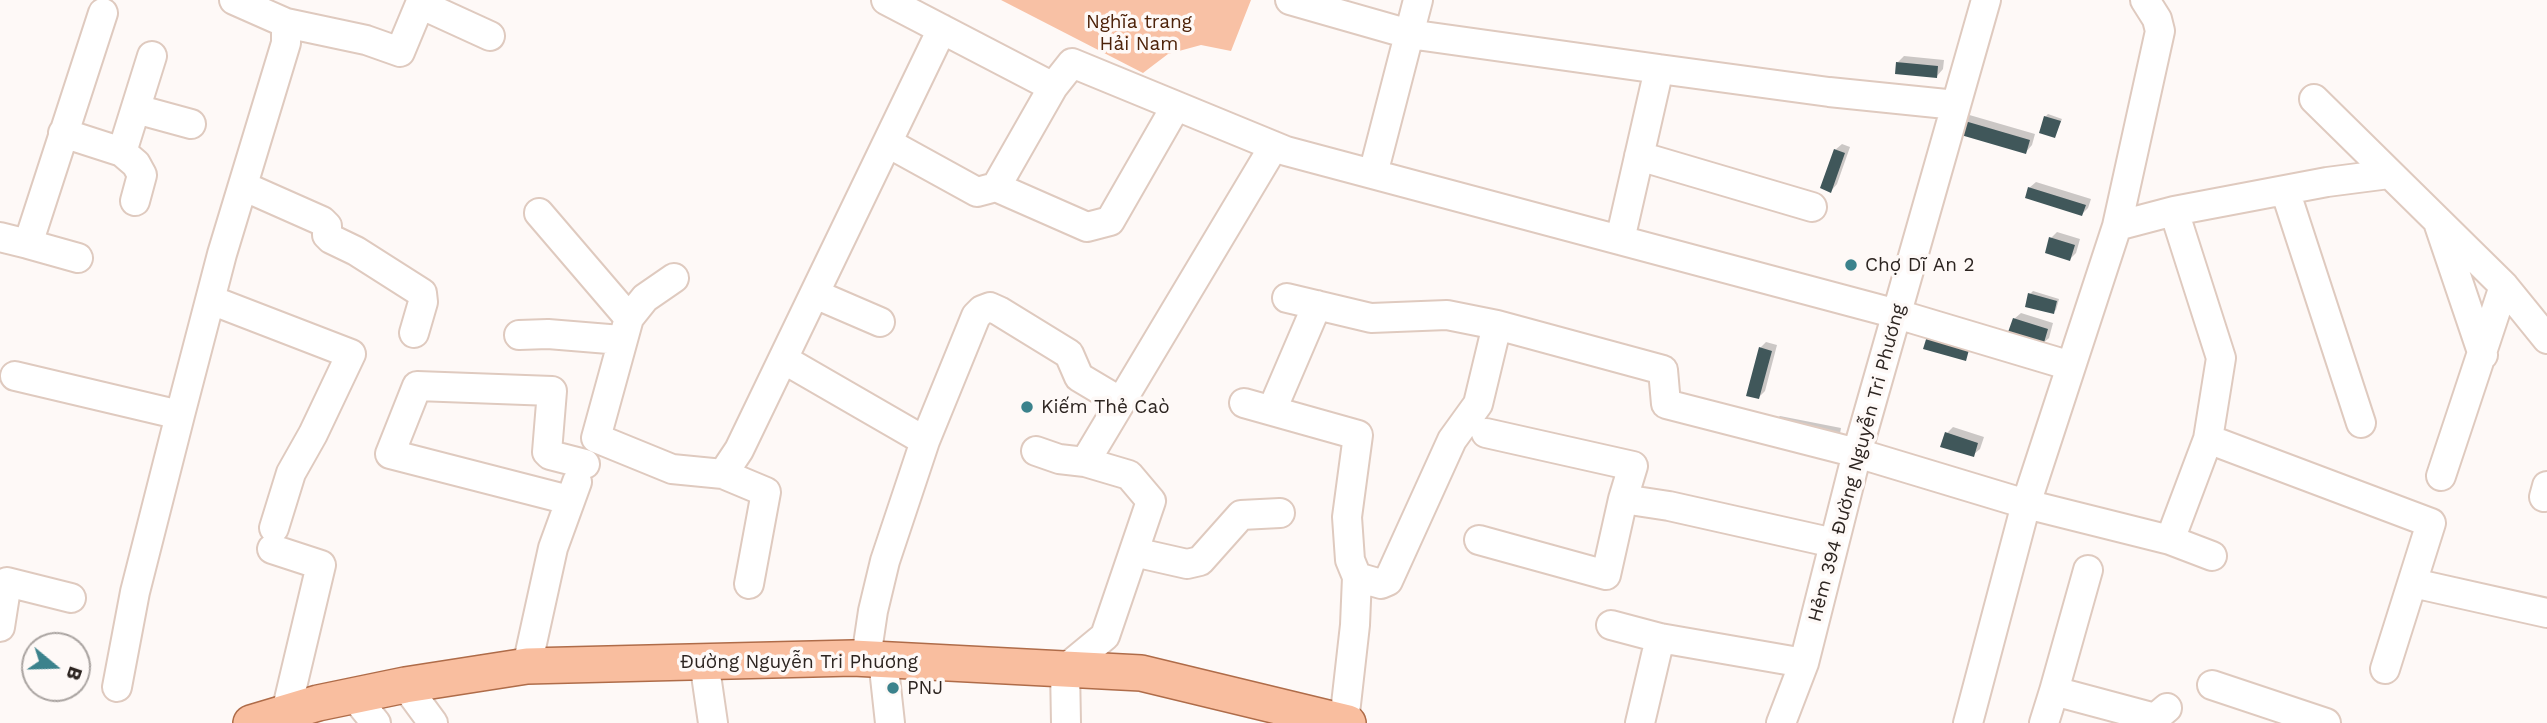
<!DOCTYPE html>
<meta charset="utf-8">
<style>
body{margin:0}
#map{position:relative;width:2547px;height:723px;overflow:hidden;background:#fef9f7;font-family:"Work Sans",sans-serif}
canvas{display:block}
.north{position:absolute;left:21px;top:632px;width:70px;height:70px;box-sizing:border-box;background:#fef9f7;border:2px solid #aaa4a1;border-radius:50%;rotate:109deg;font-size:19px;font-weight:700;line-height:28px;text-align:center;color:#2d2521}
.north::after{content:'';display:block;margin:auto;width:24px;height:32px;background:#3b828c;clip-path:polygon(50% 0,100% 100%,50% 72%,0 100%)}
</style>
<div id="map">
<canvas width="2547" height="723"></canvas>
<div class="north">B</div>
</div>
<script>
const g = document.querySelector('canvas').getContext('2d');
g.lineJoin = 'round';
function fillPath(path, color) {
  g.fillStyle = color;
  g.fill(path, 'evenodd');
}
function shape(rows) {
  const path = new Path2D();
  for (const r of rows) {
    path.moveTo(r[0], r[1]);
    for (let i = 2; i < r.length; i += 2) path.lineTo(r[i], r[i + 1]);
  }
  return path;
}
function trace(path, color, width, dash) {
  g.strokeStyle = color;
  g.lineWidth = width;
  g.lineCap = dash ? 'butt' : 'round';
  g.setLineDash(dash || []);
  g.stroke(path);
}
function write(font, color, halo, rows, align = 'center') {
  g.font = font + ' "Work Sans",sans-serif';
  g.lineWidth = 7;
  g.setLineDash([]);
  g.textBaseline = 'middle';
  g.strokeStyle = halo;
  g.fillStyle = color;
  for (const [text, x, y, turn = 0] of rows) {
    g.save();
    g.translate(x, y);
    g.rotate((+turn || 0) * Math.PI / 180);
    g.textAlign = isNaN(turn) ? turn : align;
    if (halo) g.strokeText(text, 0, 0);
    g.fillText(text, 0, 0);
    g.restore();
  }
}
fillPath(shape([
 [1001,0,1251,0,1231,51,1201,45,1168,54,1143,73]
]), '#f8c1a5');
fillPath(shape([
 [1904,56,1944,60,1943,69,1937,76,1898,62],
 [1966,114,2035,134,2032,145,2026,152,1956,132],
 [2048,114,2062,119,2055,136,2045,117],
 [1842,144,1850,147,1837,184,1831,191,1835,150],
 [2036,182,2091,199,2088,208,2082,214,2029,188],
 [2057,232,2080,239,2076,253,2070,259,2051,238],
 [2033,291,2059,299,2056,310,2053,312,2030,294],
 [2021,313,2053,323,2049,338,2042,344,2014,319],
 [1766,342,1777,345,1765,391,1759,397,1760,348],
 [1780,416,1841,428,1839,439,1773,422],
 [1953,427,1984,437,1980,449,1973,455,1947,433]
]), '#0003');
fillPath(shape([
 [1896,62,1938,66,1937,78,1895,74],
 [2044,116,2061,121,2055,138,2039,133],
 [1958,119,2030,140,2026,154,1954,133],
 [1834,149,1845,153,1831,193,1820,188],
 [2028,187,2086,205,2082,216,2025,198],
 [2049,237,2075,245,2070,261,2045,253],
 [2028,293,2057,301,2054,314,2025,307],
 [2013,318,2048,329,2043,346,2007,335],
 [1928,333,1970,346,1966,361,1923,349],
 [1759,347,1772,351,1759,399,1746,396],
 [1945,432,1978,443,1974,457,1940,447]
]), '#40575a');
const minor = shape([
 [886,0,1053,87],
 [1290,0,1409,34,1659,69,1620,240],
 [286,23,366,40,400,52,420,4,490,36],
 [1659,69,1829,92,1956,105],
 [2314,99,2504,286,2547,339],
 [136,109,191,124],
 [63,133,122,152,152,56],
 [888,143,977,192,996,187,1087,227,1110,221,1176,106],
 [122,152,136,164,142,175,135,201],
 [1639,156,1812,207],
 [1373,174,1418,0],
 [243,186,322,221,327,226,327,235,331,239,356,251,422,293,423,302,414,333],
 [996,187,1053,87,1072,63,1286,151,1897,314,2071,366],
 [2285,190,2361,423],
 [2174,211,2221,358,2208,439,2170,540,2212,556],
 [539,213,629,318,596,438,672,469,723,474,739,450,942,29],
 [2439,225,2483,355],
 [2117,226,2174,211,2327,182,2389,174],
 [0,237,28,244,103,13],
 [28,244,78,258],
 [815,294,880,322],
 [1287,298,1371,318,1447,315,1497,325,1663,370,1666,404,1857,453,2026,504,2170,540],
 [211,300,351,354,313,434,291,473,274,528],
 [629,318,645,298,674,278],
 [519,335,548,334,621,340],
 [783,359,925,441],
 [15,376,180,415],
 [1244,403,1358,435,1347,517,1350,560,1357,577,1355,625,1344,722],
 [1272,410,1317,305],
 [1486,433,1633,466,1623,499,1669,506,1834,543],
 [2208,439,2431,523,2385,669],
 [1036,451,1059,459,1085,462],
 [723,474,766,492,749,584],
 [2441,476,2504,286],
 [2544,497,2547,486],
 [569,500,390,454,417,386,552,391,547,452,550,455,585,464],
 [1479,540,1606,575,1623,499],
 [272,549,321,565,286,712],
 [1134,552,1187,564,1200,561,1241,515,1280,513],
 [1357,577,1381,584,1388,581,1452,440,1478,404,1497,325],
 [2413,583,2547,613],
 [1611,625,1660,638,1804,663],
 [0,627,7,582,71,598],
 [866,658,873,611,885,561,925,441,976,316,982,310,990,307,999,311,1069,354,1079,377,1121,402],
 [883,659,890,723],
 [704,661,713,723],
 [527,666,553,548,577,482],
 [405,685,433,723],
 [2212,685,2326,723],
 [117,687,135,592,180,415,222,254,286,43,286,23,234,0],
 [2054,691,2088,570],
 [354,696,376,723],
 [1066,723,1065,669,1105,636,1151,501,1129,475,1085,462,1274,146],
 [1640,723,1660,638],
 [1781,723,1804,663,1857,453,1986,0],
 [1968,723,2026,504,2117,226,2160,31,2157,19,2145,0],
 [2044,723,2054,691,2155,718,2167,708]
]);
const major = shape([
 [251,723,318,703,405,685,527,666,853,658,1141,673,1348,723]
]);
trace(minor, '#dfcabf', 32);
trace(major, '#af6c49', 38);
trace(minor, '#fff', 28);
trace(major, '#f9be9f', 35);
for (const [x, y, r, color] of [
 [1851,265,7,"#3b828c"],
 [1027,407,7,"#3b828c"],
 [893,688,7,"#3b828c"]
]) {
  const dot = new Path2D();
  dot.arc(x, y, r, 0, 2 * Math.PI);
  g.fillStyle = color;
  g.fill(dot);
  trace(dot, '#fef9f7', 2.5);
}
write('19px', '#4d2209', '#fef9f7', [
 ["Nghĩa trang",1139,22],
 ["Hải Nam",1139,44]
]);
write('19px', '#2d2521', '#fef9f7', [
 ["Chợ Dĩ An 2",1865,265],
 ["Kiếm Thẻ Caò",1041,407],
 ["PNJ",907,688]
], 'left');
write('19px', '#2d2521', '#fef9f7', [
 ["Hẻm 394 Đường Nguyễn Tri Phương",1857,463,-75],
 ["Đường Nguyễn Tri Phương",799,662]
]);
</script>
